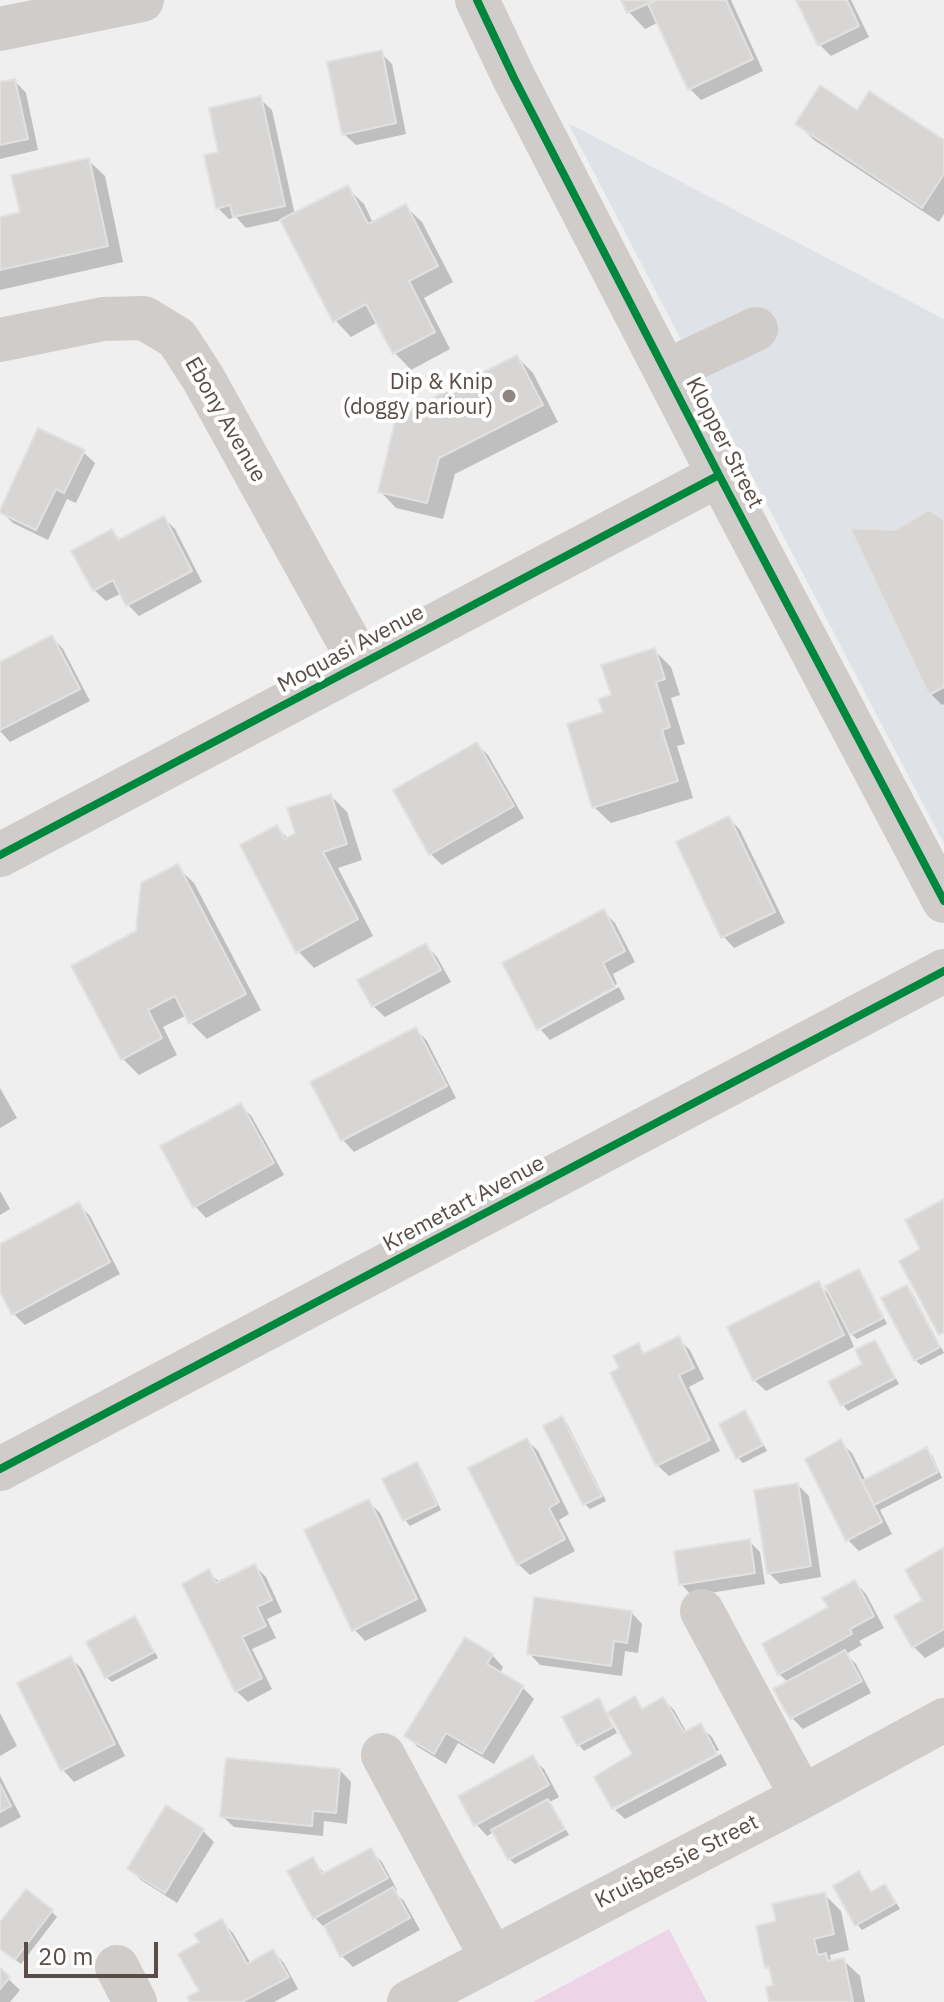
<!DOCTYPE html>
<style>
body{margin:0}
#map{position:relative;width:944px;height:2002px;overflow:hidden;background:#efefef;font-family:"IBM Plex Sans",sans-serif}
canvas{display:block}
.scale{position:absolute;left:24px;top:1942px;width:134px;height:36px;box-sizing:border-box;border:4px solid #5a4d47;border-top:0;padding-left:10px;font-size:24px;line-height:28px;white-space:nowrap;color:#5a4d47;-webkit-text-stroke:6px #fff;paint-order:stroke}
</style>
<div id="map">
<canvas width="944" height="2002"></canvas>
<div class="scale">20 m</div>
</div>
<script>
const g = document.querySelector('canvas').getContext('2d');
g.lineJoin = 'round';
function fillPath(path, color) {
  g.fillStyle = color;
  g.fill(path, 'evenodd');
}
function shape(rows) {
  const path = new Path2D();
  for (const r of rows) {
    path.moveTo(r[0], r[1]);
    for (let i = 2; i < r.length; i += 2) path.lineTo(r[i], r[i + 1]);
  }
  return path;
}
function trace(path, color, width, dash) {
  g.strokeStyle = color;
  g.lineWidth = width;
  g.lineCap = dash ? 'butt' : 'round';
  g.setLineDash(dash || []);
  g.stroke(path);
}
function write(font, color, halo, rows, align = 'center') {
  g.font = font + ' "IBM Plex Sans",sans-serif';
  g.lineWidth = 8;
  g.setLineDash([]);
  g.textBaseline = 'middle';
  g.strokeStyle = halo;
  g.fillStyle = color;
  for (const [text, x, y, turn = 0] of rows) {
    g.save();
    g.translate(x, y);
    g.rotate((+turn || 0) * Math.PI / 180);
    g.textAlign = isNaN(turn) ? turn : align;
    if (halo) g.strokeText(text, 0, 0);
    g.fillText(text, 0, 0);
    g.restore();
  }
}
fillPath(shape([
 [568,123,944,319,944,844]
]), '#dfe3e7');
fillPath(shape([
 [669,1929,707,2002,533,2002]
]), '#edd5e7');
fillPath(shape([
 [623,0,731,0,763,71,701,100,690,89,659,22,645,29,629,12],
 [798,0,851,0,869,37,831,56,820,45],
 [381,53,392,64,406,134,356,145,344,134],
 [15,81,26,93,38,150,0,159,0,84],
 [260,99,272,110,295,215,347,188,364,204,373,223,405,206,422,222,453,282,424,298,450,349,411,370,395,353,378,322,351,337,335,320,282,220,246,228,236,217,229,219,218,208,221,154],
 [798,124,944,143,944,214,939,222,814,140],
 [88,160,105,176,123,262,0,290,0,219,22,214],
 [517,357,533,373,558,422,455,474,443,519,396,508,380,491],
 [83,452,95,463,76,503,67,499,48,540,13,523,1,512],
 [164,518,175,529,202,582,139,616,128,605,122,593,106,601,94,590,112,531,121,540],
 [944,522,944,704,942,705,931,694,896,532],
 [52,637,63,649,90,701,10,742,0,731,0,664],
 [655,651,671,667,680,695,671,698,685,744,677,746,693,798,611,823,594,807,606,714],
 [477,744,488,755,524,818,442,865,430,853],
 [331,796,347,812,362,860,338,868,373,936,314,968,298,951,277,828,289,839,298,834],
 [729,818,740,830,785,923,734,948,723,936],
 [177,867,194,883,261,1010,207,1039,191,1023,187,1015,163,1027,177,1055,139,1075,123,1059,74,967,138,932],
 [604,912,615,923,635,962,613,974,617,984,540,1026,540,1030,505,964],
 [426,945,437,957,451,982,385,1017,373,1006],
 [619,987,625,999,550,1040,541,1030],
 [416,1029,427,1041,456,1098,354,1152,343,1140,313,1083],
 [0,1088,17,1118,0,1128],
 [241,1105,252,1117,284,1175,206,1218,195,1206],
 [0,1191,10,1209,0,1215],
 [78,1204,90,1216,120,1274,25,1325,14,1314,0,1287,0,1246],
 [858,1271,864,1277,887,1324,857,1339,847,1330,854,1347,766,1391,754,1380,818,1284,833,1298],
 [907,1287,912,1292,944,1353,921,1365,915,1360],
 [678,1339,690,1350,704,1379,689,1387,720,1451,669,1476,657,1465,621,1369,638,1346,647,1355],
 [875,1343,880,1348,899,1384,848,1411,843,1405,831,1383,865,1365],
 [745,1412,750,1418,767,1451,743,1463,738,1458],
 [562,1418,567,1423,606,1501,590,1509,585,1504],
 [527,1440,538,1451,569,1514,559,1520,575,1551,530,1575,518,1564],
 [840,1442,852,1453,866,1481,926,1450,932,1455,942,1478,880,1510,892,1534,859,1551,848,1540],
 [416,1465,422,1470,441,1510,410,1526,405,1520,385,1480],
 [798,1485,809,1496,821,1577,780,1584,769,1573],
 [368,1501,380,1513,427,1611,365,1641,354,1629],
 [749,1541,760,1552,765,1584,692,1596,681,1584],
 [944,1549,944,1647,925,1658,914,1647,925,1600],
 [255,1566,266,1577,282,1612,267,1619,276,1638,252,1649,272,1689,248,1702,236,1691,209,1572,220,1583],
 [855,1582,866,1594,884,1628,859,1641,862,1645,846,1654,856,1664,871,1693,803,1729,792,1718,789,1683,779,1674,831,1608],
 [631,1612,642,1624,638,1653,625,1651,622,1676,540,1665,529,1653],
 [134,1619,140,1624,158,1658,112,1682,106,1677],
 [492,1655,503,1667,500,1674,522,1687,534,1699,494,1764,458,1743,446,1764,418,1747,407,1736],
 [71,1658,82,1669,125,1756,74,1782,63,1770,20,1684],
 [634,1699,645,1710,663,1699,674,1710,687,1733,700,1726,712,1737,719,1750,614,1806,614,1808,597,1778,635,1755,612,1716,609,1717,617,1733,584,1751,579,1745,564,1718,598,1700,608,1714],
 [0,1713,17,1746,0,1756],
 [721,1754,727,1765,625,1819,615,1810],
 [532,1758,544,1769,559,1797,548,1803,553,1807,569,1835,515,1864,509,1859,494,1832,487,1836,476,1824],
 [340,1770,351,1782,347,1824,324,1821,323,1836,234,1827,222,1816],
 [0,1776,21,1817,0,1828],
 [166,1808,203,1831,214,1842,177,1903,141,1880,129,1868],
 [370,1850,382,1862,397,1890,394,1892,404,1901,420,1930,353,1967,342,1956,326,1929,314,1917,312,1859,326,1875],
 [859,1874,864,1879,872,1894,885,1887,890,1892,900,1909,862,1930,857,1924],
 [824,1894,841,1911,849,1950,830,1955,831,1961,843,1960,860,1976,865,2002,771,2002,775,1987,772,1972,767,1967,778,1923],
 [51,1911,57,1917,21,1964,0,1948,0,1926],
 [221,1921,233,1933,251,1964,273,1951,284,1963,298,1989,274,2002,192,2002,201,1992,202,1943],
 [0,1971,20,1990,10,2002,0,2002]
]), '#0003');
const building = shape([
 [621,0,656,0,627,13,621,0],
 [656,0,726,0,753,59,688,90,648,4,656,0],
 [796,0,847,0,859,26,818,46,796,0],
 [382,50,396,123,342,135,327,62,382,50],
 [15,79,28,139,0,145,0,82,15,79],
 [820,85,857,110,869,91,944,140,944,174,922,208,795,124,820,85],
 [261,96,285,206,233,217,230,205,216,209,204,155,218,152,209,108,261,96],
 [89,158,108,246,0,270,0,217,20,212,11,175,89,158],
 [348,185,368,224,406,204,438,266,409,281,435,332,393,354,366,304,333,322,280,220,348,185],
 [517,355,543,405,439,458,427,503,378,492,396,417,517,355],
 [38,428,85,450,64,493,56,489,36,530,0,513,0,510,38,428],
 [929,510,944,520,944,687,929,695,850,528,895,530,929,510],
 [164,516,192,571,126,606,113,580,93,591,71,551,112,529,118,540,164,516],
 [52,635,80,689,0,730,0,662,52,635],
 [655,648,665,679,656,682,670,727,662,730,678,781,592,808,567,724,603,712,598,699,611,695,601,665,655,648],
 [477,742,514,806,429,855,393,790,477,742],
 [331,794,347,844,323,852,358,919,296,953,240,845,277,825,285,839,295,833,287,808,331,794],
 [729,816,775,912,721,938,676,842,729,816],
 [178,864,246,994,189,1024,175,996,148,1010,162,1038,121,1060,71,966,136,931,141,883,178,864],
 [604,909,625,951,603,963,615,987,537,1030,502,963,604,909],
 [426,943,441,970,372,1007,357,980,426,943],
 [416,1027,447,1086,341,1141,310,1082,416,1027],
 [241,1103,274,1163,193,1208,160,1146,241,1103],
 [944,1199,944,1332,939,1335,899,1261,920,1249,905,1220,944,1199],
 [79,1202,110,1262,12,1315,0,1292,0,1244,79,1202],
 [859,1269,883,1318,850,1335,825,1286,859,1269],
 [819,1281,844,1335,753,1381,727,1327,819,1281],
 [907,1285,940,1347,914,1361,881,1298,907,1285],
 [679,1336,694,1368,679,1375,710,1440,656,1466,610,1373,619,1368,613,1356,639,1343,643,1354,679,1336],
 [875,1340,895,1378,841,1406,828,1382,862,1364,855,1350,875,1340],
 [745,1410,763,1445,736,1459,719,1424,745,1410],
 [562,1416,602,1496,583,1505,543,1426,562,1416],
 [527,1438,559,1502,549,1508,565,1539,517,1565,468,1468,527,1438],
 [841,1439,882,1522,846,1541,805,1459,841,1439],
 [927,1447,938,1472,874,1505,862,1481,927,1447],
 [417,1462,437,1505,403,1521,382,1479,417,1462],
 [798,1483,811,1566,767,1574,754,1490,798,1483],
 [369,1499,417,1599,352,1631,304,1530,369,1499],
 [750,1539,755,1573,679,1585,674,1551,750,1539],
 [944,1547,944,1629,912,1648,894,1616,922,1600,905,1570,944,1547],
 [255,1564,272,1600,257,1607,266,1626,242,1637,262,1678,235,1692,182,1584,209,1569,216,1583,255,1564],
 [855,1580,874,1616,850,1629,852,1634,778,1675,762,1644,828,1607,822,1598,855,1580],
 [534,1597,632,1611,627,1643,614,1641,611,1666,527,1654,534,1597],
 [135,1616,154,1652,105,1678,86,1642,135,1616],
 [465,1637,493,1654,487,1664,524,1686,482,1754,446,1733,434,1754,404,1736,465,1637],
 [845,1650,862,1681,790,1719,773,1689,845,1650],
 [71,1656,115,1744,61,1771,17,1683,71,1656],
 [635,1696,642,1709,663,1697,684,1732,701,1723,717,1754,612,1809,594,1777,632,1754,608,1712,635,1696],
 [599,1698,613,1727,577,1746,562,1717,599,1698],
 [533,1755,549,1785,474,1826,458,1796,533,1755],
 [226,1758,340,1769,336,1813,313,1811,312,1826,220,1817,226,1758],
 [0,1784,11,1806,0,1812,0,1784],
 [548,1799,565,1829,508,1860,491,1830,548,1799],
 [166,1805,204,1829,165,1893,127,1869,166,1805],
 [371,1848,388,1878,313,1919,287,1871,313,1857,322,1874,371,1848],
 [859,1871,871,1892,885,1884,896,1903,855,1926,833,1886,859,1871],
 [393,1887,410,1918,340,1957,324,1926,393,1887],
 [26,1889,53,1910,15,1960,0,1949,0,1922,26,1889],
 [825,1892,834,1934,814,1939,818,1955,826,1953,828,1961,844,1958,853,2002,769,2002,766,1987,773,1985,769,1967,765,1968,756,1926,776,1921,772,1904,825,1892],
 [222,1919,247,1964,273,1949,289,1977,242,2002,190,2002,187,1997,199,1991,178,1954,199,1942,194,1934,222,1919],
 [0,1968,10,1977,0,1989,0,1968]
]);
fillPath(building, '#d7d6d5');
trace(building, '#e2e1e0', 2);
trace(shape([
 [477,0,514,78,719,475,944,901],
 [0,29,142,0],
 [0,340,103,319,144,318,177,338,203,378,361,664],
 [667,371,756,329],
 [0,855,719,475],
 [0,1469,944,971],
 [702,1611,802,1797],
 [383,1755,492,1958],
 [117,1967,135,2002],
 [409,2002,802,1797,944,1720]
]), '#d0ccca', 44);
trace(shape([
 [477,0,514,78,719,475,944,901],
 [0,855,719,475],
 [0,1469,944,971]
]), '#00873e', 8);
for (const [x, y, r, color] of [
 [509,396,8,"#8e8682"]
]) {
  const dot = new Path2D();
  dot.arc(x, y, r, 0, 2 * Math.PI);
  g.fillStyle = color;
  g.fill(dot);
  trace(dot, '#fff', 3);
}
write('22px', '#5a4d47', '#fff', [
 ["Dip & Knip",493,383],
 ["(doggy pariour)",493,408]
], 'right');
write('22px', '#5a4d47', '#fff', [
 ["Ebony Avenue",225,420,60],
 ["Klopper Street",724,443,63],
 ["Moquasi Avenue",351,649,-28],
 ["Kremetart Avenue",464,1204,-28],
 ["Kruisbessie Street",677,1862,-27]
]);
</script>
